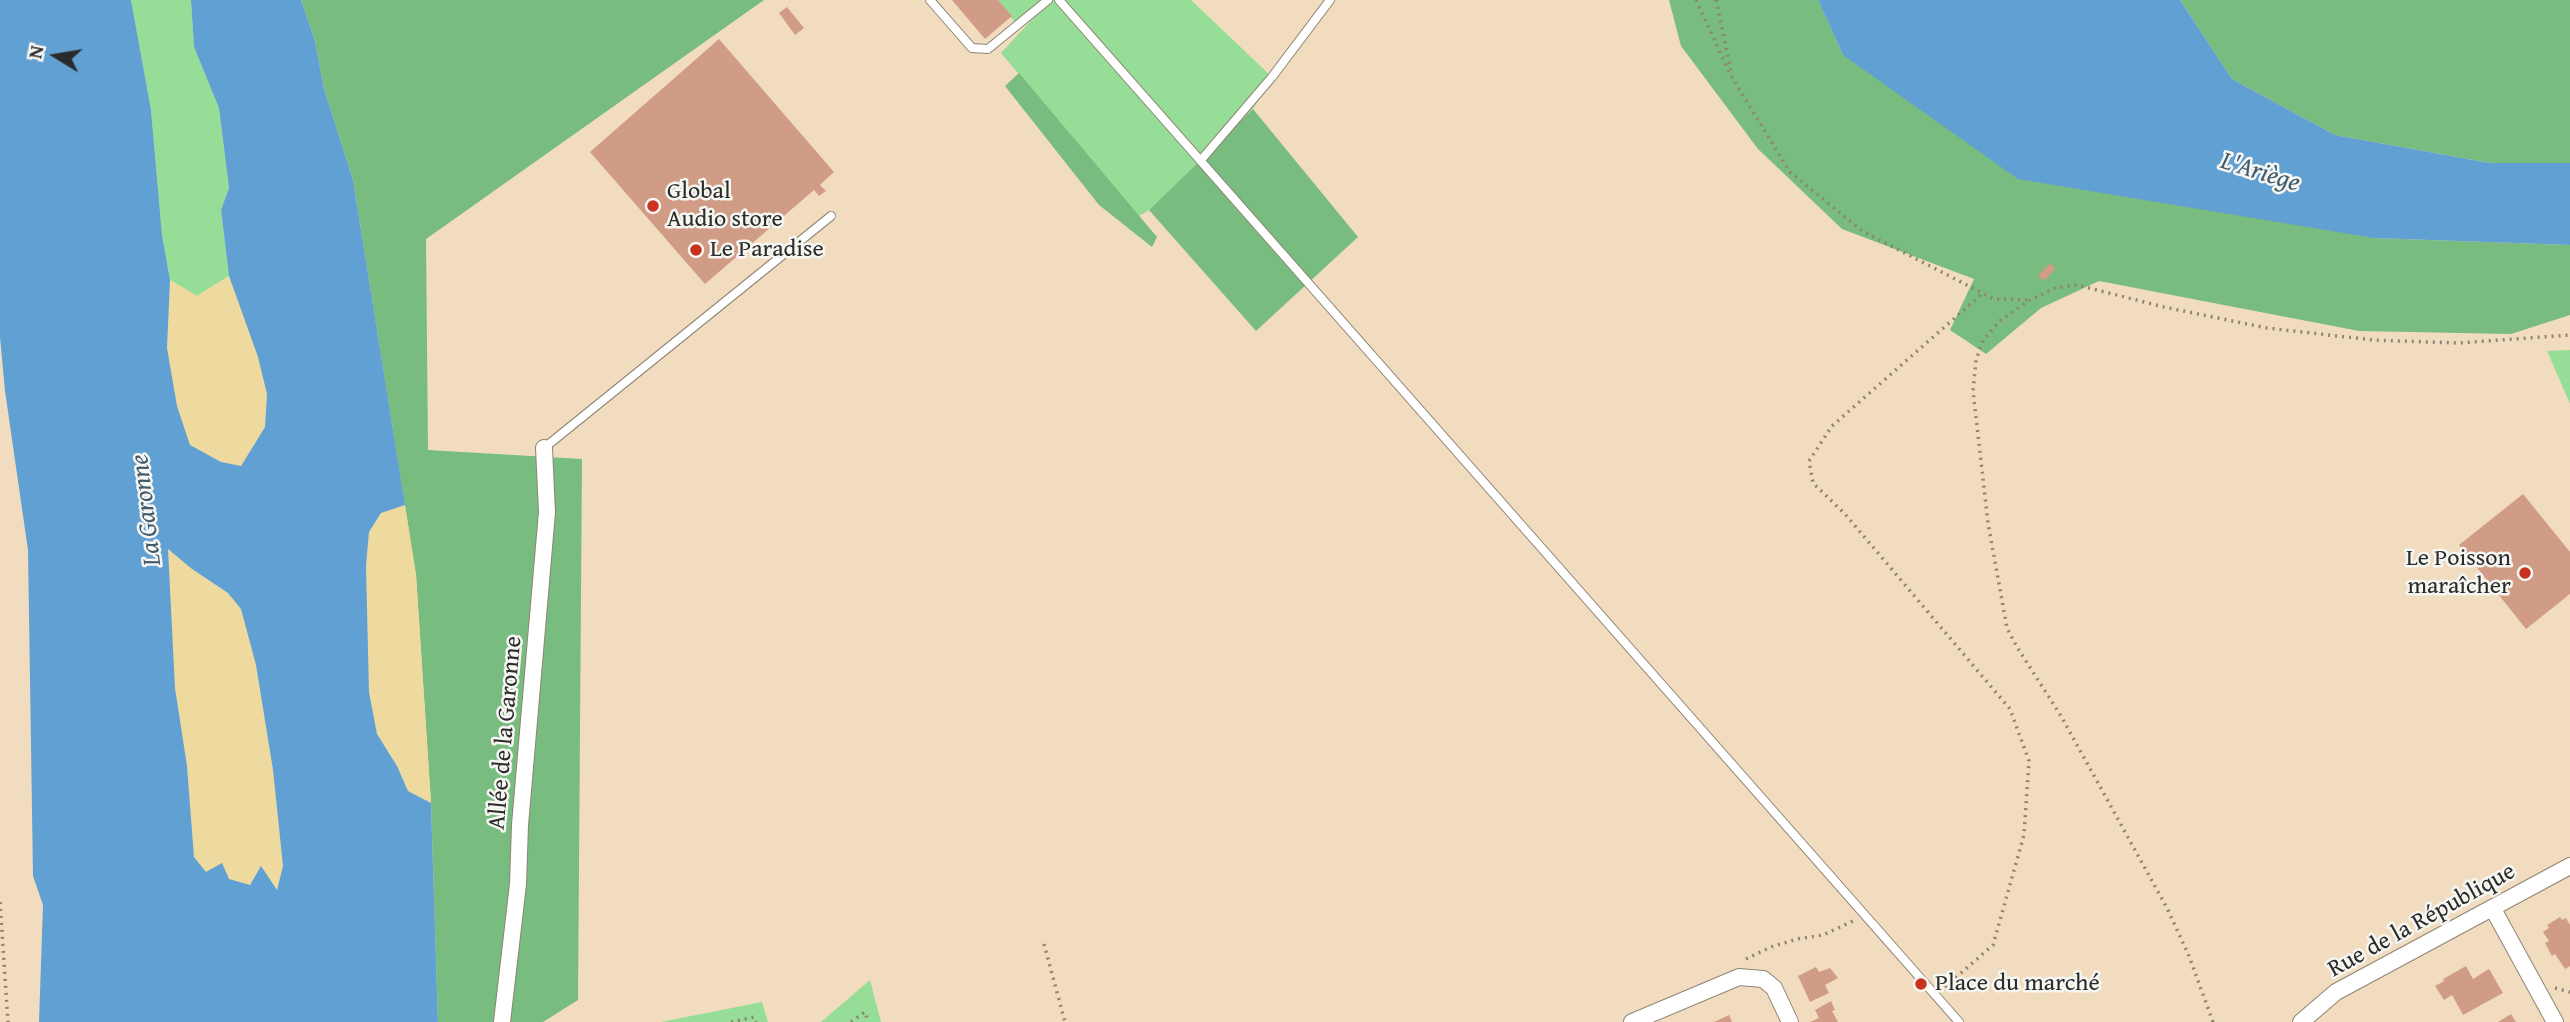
<!DOCTYPE html>
<meta charset="utf-8">
<style>
body{margin:0}
#map{position:relative;width:2570px;height:1022px;overflow:hidden;background:#f1dcbf;font-family:"Gentium Book Plus",serif}
canvas{display:block}
.north{position:absolute;left:21px;top:21px;width:70px;height:70px;-webkit-text-stroke:5px #f6f6f2;paint-order:stroke;rotate:281deg;font-size:19px;font-weight:700;line-height:28px;text-align:center;color:#2b2b2b}
.north::after{content:'';display:block;margin:auto;width:24px;height:32px;background:#2b2b2b;clip-path:polygon(50% 0,100% 100%,50% 72%,0 100%)}
</style>
<div id="map">
<canvas width="2570" height="1022"></canvas>
<div class="north">N</div>
</div>
<script>
const g = document.querySelector('canvas').getContext('2d');
g.lineJoin = 'round';
function fillPath(path, color) {
  g.fillStyle = color;
  g.fill(path, 'evenodd');
}
function shape(rows) {
  const path = new Path2D();
  for (const r of rows) {
    path.moveTo(r[0], r[1]);
    for (let i = 2; i < r.length; i += 2) path.lineTo(r[i], r[i + 1]);
  }
  return path;
}
function trace(path, color, width, dash) {
  g.strokeStyle = color;
  g.lineWidth = width;
  g.lineCap = dash ? 'butt' : 'round';
  g.setLineDash(dash || []);
  g.stroke(path);
}
function write(font, color, halo, rows, align = 'center') {
  g.font = font + ' "Gentium Book Plus",serif';
  g.lineWidth = 5;
  g.setLineDash([]);
  g.textBaseline = 'middle';
  g.strokeStyle = halo;
  g.fillStyle = color;
  for (const [text, x, y, turn = 0] of rows) {
    g.save();
    g.translate(x, y);
    g.rotate((+turn || 0) * Math.PI / 180);
    g.textAlign = isNaN(turn) ? turn : align;
    if (halo) g.strokeText(text, 0, 0);
    g.fillText(text, 0, 0);
    g.restore();
  }
}
fillPath(shape([
 [131,0,191,0,194,47,219,108,229,188,221,210,229,276,197,296,170,280,162,235,151,110],
 [998,0,1048,0,1017,25],
 [1050,0,1191,0,1272,77,1253,109,1149,210,1139,216,1001,53],
 [2570,350,2570,404,2547,351],
 [870,980,881,1022,821,1022],
 [762,1002,768,1022,661,1022]
]), '#96dd97');
fillPath(shape([
 [301,0,764,0,426,239,428,450,582,459,578,1000,543,1022,438,1022,431,803,416,575,353,180,324,89,315,41],
 [1669,0,1818,0,1843,55,2374,238,2570,245,2570,315,2511,334,2359,331,2099,281,2041,308,1986,354,1950,330,1974,279,1842,229,1758,149,1681,46],
 [2180,0,2570,0,2570,163,2490,163,2335,135,2232,79],
 [1019,73,1157,237,1152,247,1099,205,1005,86],
 [1253,109,1358,237,1256,331,1149,210]
]), '#78bc80');
fillPath(shape([
 [229,276,258,357,267,394,265,427,241,466,221,462,189,445,177,406,167,348,170,280,197,296],
 [405,505,416,575,431,803,408,791,397,766,377,734,369,692,366,566,369,532,381,513],
 [167,548,192,569,228,593,241,608,256,665,273,770,283,866,277,891,261,867,250,886,206,872,194,857,187,766,175,688]
]), '#eeda9e');
fillPath(shape([
 [0,0,131,0,151,110,162,235,170,280,167,348,177,406,190,445,221,462,241,466,265,427,267,394,258,357,229,276,221,210,229,188,219,108,194,47,191,0,301,0,315,41,324,89,353,180,405,505,381,513,369,532,366,566,369,692,377,734,397,766,408,791,431,803,438,1022,39,1022,43,905,33,876,28,550,5,391,0,337],
 [168,549,192,569,228,593,241,609,256,665,273,770,283,866,277,890,261,866,250,885,229,879,222,863,206,872,194,857,187,766,175,688],
 [1818,0,2180,0,2232,79,2335,135,2490,163,2570,163,2570,245,2374,238,2018,179,1843,55]
]), '#60a0d3');
fillPath(shape([
 [952,0,998,0,1012,16,985,39],
 [787,7,804,28,795,35,779,13],
 [719,39,834,172,820,185,826,191,819,196,814,190,705,284,590,152],
 [2050,263,2056,269,2043,281,2038,275],
 [2523,494,2570,552,2570,594,2526,629,2459,545],
 [2560,917,2562,920,2566,918,2570,925,2570,966,2565,969,2555,954,2552,956,2545,943,2549,941,2543,932,2549,928,2547,925],
 [2466,966,2473,979,2489,969,2503,993,2463,1015,2452,995,2444,1000,2435,986,2444,981,2443,979],
 [1816,967,1819,972,1830,968,1838,978,1825,985,1829,993,1810,1002,1798,976],
 [1831,1001,1835,1010,1832,1011,1838,1022,1810,1022,1819,1018,1815,1010],
 [2511,1014,2516,1022,2498,1022],
 [1729,1015,1732,1022,1714,1022]
]), '#d19c85');
const service = shape([
 [930,0,972,48,988,49,1048,0],
 [1059,0,1959,1022],
 [1201,160,1272,77,1330,0],
 [544,448,831,216]
]);
const minor = shape([
 [2493,909,2555,1022],
 [502,1022,518,884,520,825,547,512,544,448],
 [1632,1022,1739,977,1763,979,1774,988,1790,1022],
 [2301,1022,2336,992,2570,866]
]);
trace(service, '#8e8475', 10);
trace(minor, '#8e8475', 18);
trace(shape([
 [1696,0,1731,76,1790,172,1862,231,1994,299,2028,300],
 [1716,0,1731,70],
 [0,902,8,1022],
 [1044,944,1065,1022],
 [1746,959,1771,947,1797,939,1823,935,1853,921],
 [1945,987,1993,945,2024,835,2029,761,2010,709,1845,514,1813,483,1809,461,1832,426,1982,294],
 [2555,988,2570,992],
 [731,1022,754,1017,756,1022],
 [851,1022,865,1012,868,1022],
 [2213,1022,2189,956,2167,908,2061,716,2017,647,2007,628,1988,523,1973,391,1976,360,1983,340,2001,320,2030,300,2055,288,2077,285,2164,307,2267,328,2373,340,2458,343,2570,335]
]), '#8e8475', 3.5, [2, 5]);
trace(service, '#fff', 8);
trace(minor, '#fff', 16);
for (const [x, y, r, color] of [
 [653,206,7,"#c8321e"],
 [696,250,7,"#c8321e"],
 [2525,573,7,"#c8321e"],
 [1921,984,7,"#c8321e"]
]) {
  const dot = new Path2D();
  dot.arc(x, y, r, 0, 2 * Math.PI);
  g.fillStyle = color;
  g.fill(dot);
  trace(dot, '#f6f6f2', 2.5);
}
write('24px', '#2b2b2b', '#f6f6f2', [
 ["Global",667,192],
 ["Audio store",667,220],
 ["Le Paradise",710,250],
 ["Le Poisson",2511,559,"right"],
 ["maraîcher",2511,587,"right"],
 ["Place du marché",1935,984]
], 'left');
write('24px', '#2b2b2b', '#f6f6f2', [
 ["Allée de la Garonne",506,733,-85],
 ["Rue de la République",2422,921,-29]
]);
write('italic 26px', '#405a6e', '#f6f6f2', [
 ["L'Ariège",2260,173,17],
 ["La Garonne",147,510,-97]
]);
</script>
